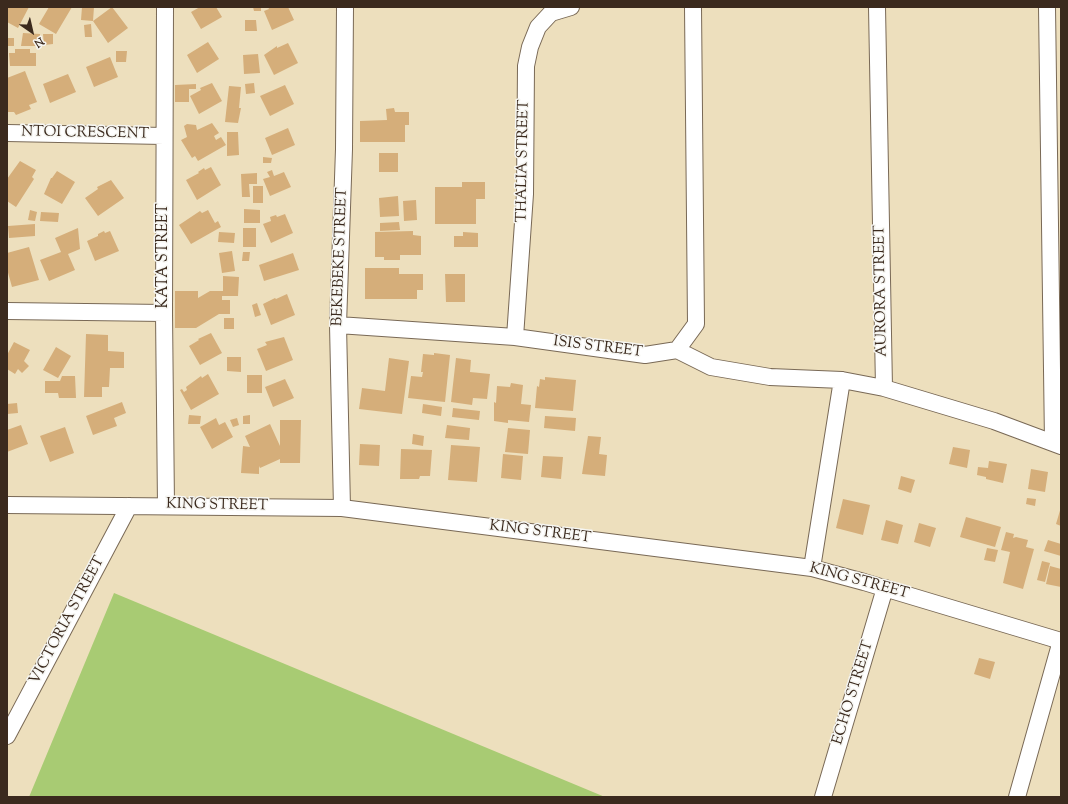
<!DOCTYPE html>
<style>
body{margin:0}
#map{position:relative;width:1068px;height:804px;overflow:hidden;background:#eddfbd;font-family:"Sorts Mill Goudy",serif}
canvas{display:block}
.frame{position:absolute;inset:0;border:8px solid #3b2a1e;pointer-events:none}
.north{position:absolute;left:12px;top:12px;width:40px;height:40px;-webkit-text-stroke:3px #f6f6f2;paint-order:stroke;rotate:146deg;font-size:11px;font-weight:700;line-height:16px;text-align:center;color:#3b2a1e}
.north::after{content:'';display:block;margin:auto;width:14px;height:18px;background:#3b2a1e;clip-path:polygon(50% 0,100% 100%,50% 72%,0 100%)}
</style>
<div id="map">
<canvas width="1068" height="804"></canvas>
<div class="frame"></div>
<div class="north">N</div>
</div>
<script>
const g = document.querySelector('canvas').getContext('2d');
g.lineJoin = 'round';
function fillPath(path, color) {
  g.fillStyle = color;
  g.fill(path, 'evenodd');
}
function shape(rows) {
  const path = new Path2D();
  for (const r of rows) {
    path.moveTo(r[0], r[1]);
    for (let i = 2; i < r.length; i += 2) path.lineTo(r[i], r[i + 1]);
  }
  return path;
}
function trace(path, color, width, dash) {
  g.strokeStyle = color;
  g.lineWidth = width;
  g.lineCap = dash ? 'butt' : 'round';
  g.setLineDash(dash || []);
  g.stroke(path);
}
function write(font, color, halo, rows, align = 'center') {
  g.font = font + ' "Sorts Mill Goudy",serif';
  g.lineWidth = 3;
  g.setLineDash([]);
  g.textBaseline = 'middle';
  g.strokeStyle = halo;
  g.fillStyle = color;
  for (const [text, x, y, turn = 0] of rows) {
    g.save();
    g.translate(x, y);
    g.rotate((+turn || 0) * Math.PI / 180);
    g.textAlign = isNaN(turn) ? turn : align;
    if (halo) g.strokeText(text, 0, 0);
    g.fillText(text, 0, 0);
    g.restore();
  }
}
fillPath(shape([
 [114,593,605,797,29,797]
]), '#a8cb73');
fillPath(shape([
 [7,7,29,7,18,28,7,22],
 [49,7,72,7,56,34,39,24],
 [82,7,94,7,93,21,112,7,128,28,108,43,93,21,81,20],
 [200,7,216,7,222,17,201,29,191,12],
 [253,7,261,7,261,11,254,11],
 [268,7,288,7,294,20,272,30,264,11,269,9],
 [245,20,256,20,257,31,245,31],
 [91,24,92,37,85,37,84,25],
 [23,33,40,34,40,46,21,46],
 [43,34,53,34,53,44,44,45],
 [7,38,14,38,14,46,7,46],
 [208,42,219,59,197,73,187,55],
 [288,43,298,63,274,75,264,55,277,46,277,48],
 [15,49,30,49,30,53,36,53,36,66,10,66,9,53,15,53],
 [116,51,127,51,126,62,116,62],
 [258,54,260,73,244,74,243,55],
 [110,57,118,77,94,87,86,67],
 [25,71,37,102,29,105,31,109,16,115,14,112,7,112,7,78],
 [68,74,76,92,50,103,43,84],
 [212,83,222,101,199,114,190,96,201,90,200,88],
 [254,83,255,93,246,94,245,84],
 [196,84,196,89,189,89,189,102,175,102,175,85],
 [285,85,294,104,270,116,260,96],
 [229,86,241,87,239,108,241,108,238,123,225,122],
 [394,108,395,112,409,112,409,125,405,125,405,142,360,142,360,121,387,120,386,109],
 [212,123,219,133,214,136,216,140,221,137,226,145,198,161,195,156,192,158,181,140,187,137,184,126,187,124,196,125,197,130],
 [288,128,295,145,272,155,265,138],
 [227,132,238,132,239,155,227,156],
 [379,153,398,153,398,172,379,172],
 [263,157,272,158,271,163,263,163],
 [20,161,36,170,32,177,34,179,16,207,7,201,7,179],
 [211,167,221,185,197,200,186,180,199,173,198,172,204,168,205,170],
 [272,170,274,176,284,172,291,187,270,196,263,179,270,177,267,172],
 [57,171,75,182,62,204,44,194,51,178,52,178],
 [257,173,257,184,249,184,250,197,242,197,241,174],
 [111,180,124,198,98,216,85,198,98,189,97,187],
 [462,182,485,182,485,199,476,199,476,224,435,224,435,187,462,187],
 [253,186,263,186,263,203,253,203],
 [398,196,399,216,380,217,379,198],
 [416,200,417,220,404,221,403,201],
 [244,209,260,210,260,223,244,223],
 [30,210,37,212,35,221,28,220],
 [208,210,215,223,218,221,221,227,191,244,179,225,200,211,202,213],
 [41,212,59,213,58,222,40,221],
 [285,214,293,233,271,243,263,224,271,221,270,217,276,215,277,217],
 [399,222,400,230,380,231,380,223],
 [35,224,35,236,9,238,8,226],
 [78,228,80,249,68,254,75,270,49,281,40,260,61,252,55,238],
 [243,228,256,228,256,247,243,247],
 [104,231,105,233,110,231,119,251,95,261,87,241,98,236,98,234],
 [413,231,413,235,421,236,421,255,400,255,400,260,384,260,384,257,375,257,375,232],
 [219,232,235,233,234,243,218,242],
 [463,232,478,233,478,247,454,247,454,236,463,236],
 [29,247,39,280,12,287,7,269,7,253],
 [232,251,235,271,222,273,219,253],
 [243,252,250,252,249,261,242,261],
 [293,253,299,270,264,281,259,265],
 [365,268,399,268,399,274,423,274,423,290,417,290,417,299,365,299],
 [445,274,465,274,465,302,446,302],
 [223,276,239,277,238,296,222,296,222,300,230,300,230,314,219,314,196,328,175,328,175,291,198,291,198,298,210,291,223,291],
 [287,294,295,315,271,325,263,304,275,298,276,299],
 [257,303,261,315,255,317,252,305],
 [224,318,234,318,234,329,224,329],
 [211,333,222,353,200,365,189,346,199,340,198,339],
 [86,334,108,335,108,351,124,352,124,368,110,368,109,387,102,387,102,397,84,397],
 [284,337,293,360,266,371,257,349,267,345,265,342],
 [14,342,30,350,24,361,29,366,22,373,18,369,15,374,7,369,7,355],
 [56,347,71,356,58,378,43,370],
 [434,353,450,355,445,402,408,398,411,376,422,377,423,372,421,372,423,354,434,355],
 [227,357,241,357,241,372,227,371],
 [389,358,409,361,402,414,359,409,362,388,385,391],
 [456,358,471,360,470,372,490,374,487,399,473,398,472,405,451,402],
 [208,374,219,394,191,410,180,390,182,389,184,392,187,390,186,387,201,376,202,378],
 [247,375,262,375,262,393,247,393],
 [62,376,75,376,76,398,59,398,58,393,45,393,45,381,60,381],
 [545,377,576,380,573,411,535,408,537,386,539,387,540,379,545,380],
 [285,379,294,398,273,407,265,387],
 [511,383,523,385,521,404,531,405,529,422,508,420,508,423,494,421,494,402,496,403,497,386,510,387],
 [122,402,126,413,114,418,117,426,93,435,86,416],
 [17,403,18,413,7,414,7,404],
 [423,404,442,407,441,416,422,413],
 [453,408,480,411,479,420,452,417],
 [189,415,201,416,200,424,188,424],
 [250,415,250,424,243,424,243,416],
 [545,416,576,418,575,431,544,428],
 [216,418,219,425,225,422,233,437,212,449,200,427],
 [237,418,239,425,233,427,230,420],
 [280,420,301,420,300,463,280,463,280,459,260,468,259,466,259,474,241,473,243,446,250,447,245,436,270,424,280,446],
 [21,425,28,444,7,452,7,430],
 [447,425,470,428,469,440,445,438],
 [65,427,74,453,50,462,40,436],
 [508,428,530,430,528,454,505,452],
 [413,434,424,436,423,446,412,444],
 [588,436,601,437,599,454,607,455,605,476,582,474],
 [360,444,380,445,379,466,359,465],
 [451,445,480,447,477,482,448,480],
 [953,447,970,450,967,468,949,464],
 [401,449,432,450,430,476,420,476,419,479,400,479],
 [503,454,523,456,521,480,501,478],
 [543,456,563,457,561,479,541,477],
 [989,461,1007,464,1003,483,986,479,986,477,977,475,978,467,988,468],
 [1031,469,1048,472,1045,492,1028,489],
 [901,476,915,480,911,493,898,489],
 [1027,498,1036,499,1035,506,1026,504],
 [843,499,870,505,863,535,836,528],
 [1061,507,1061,526,1056,524],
 [966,517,1001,527,995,547,960,537],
 [886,520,903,525,898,544,881,540],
 [919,523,936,528,930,547,914,542],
 [1006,532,1014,534,1013,538,1016,537,1028,540,1026,547,1034,549,1023,589,1003,583,1010,552,1001,550],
 [1048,540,1061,544,1061,556,1044,551],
 [987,548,998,550,995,562,984,560],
 [1042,561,1050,563,1045,582,1037,580],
 [1050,566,1061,569,1061,587,1046,584],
 [979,658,995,662,990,679,974,674]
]), '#d5ae7a');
const minor = shape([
 [165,7,164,313,166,506],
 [877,7,884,388,994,421,1061,446],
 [1047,7,1053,442],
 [7,133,164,136],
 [7,311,164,313],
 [338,325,515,337,645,355,677,350,696,324,693,7],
 [515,337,525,194,526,66,530,47,538,27,551,13,571,7],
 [677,350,711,367,770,377,842,380,884,388],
 [7,505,342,508,812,568,864,582,1061,641],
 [342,508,338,325,344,149,345,7],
 [812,568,842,380],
 [7,736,129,506],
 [823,797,885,588],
 [1017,797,1061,641]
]);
trace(minor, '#796956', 18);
trace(minor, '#fff', 16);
write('15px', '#3b2a1e', '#f6f6f2', [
 ["NTOI CRESCENT",85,134,1],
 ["THALIA STREET",524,161,-89],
 ["KATA STREET",164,256,-90],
 ["BEKEBEKE STREET",341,257,-88],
 ["AURORA STREET",882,291,-91],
 ["ISIS STREET",598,348,7],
 ["KING STREET",217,506,1],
 ["KING STREET",540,533,7],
 ["KING STREET",859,582,15],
 ["VICTORIA STREET",68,621,-62],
 ["ECHO STREET",854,693,-73]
]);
</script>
